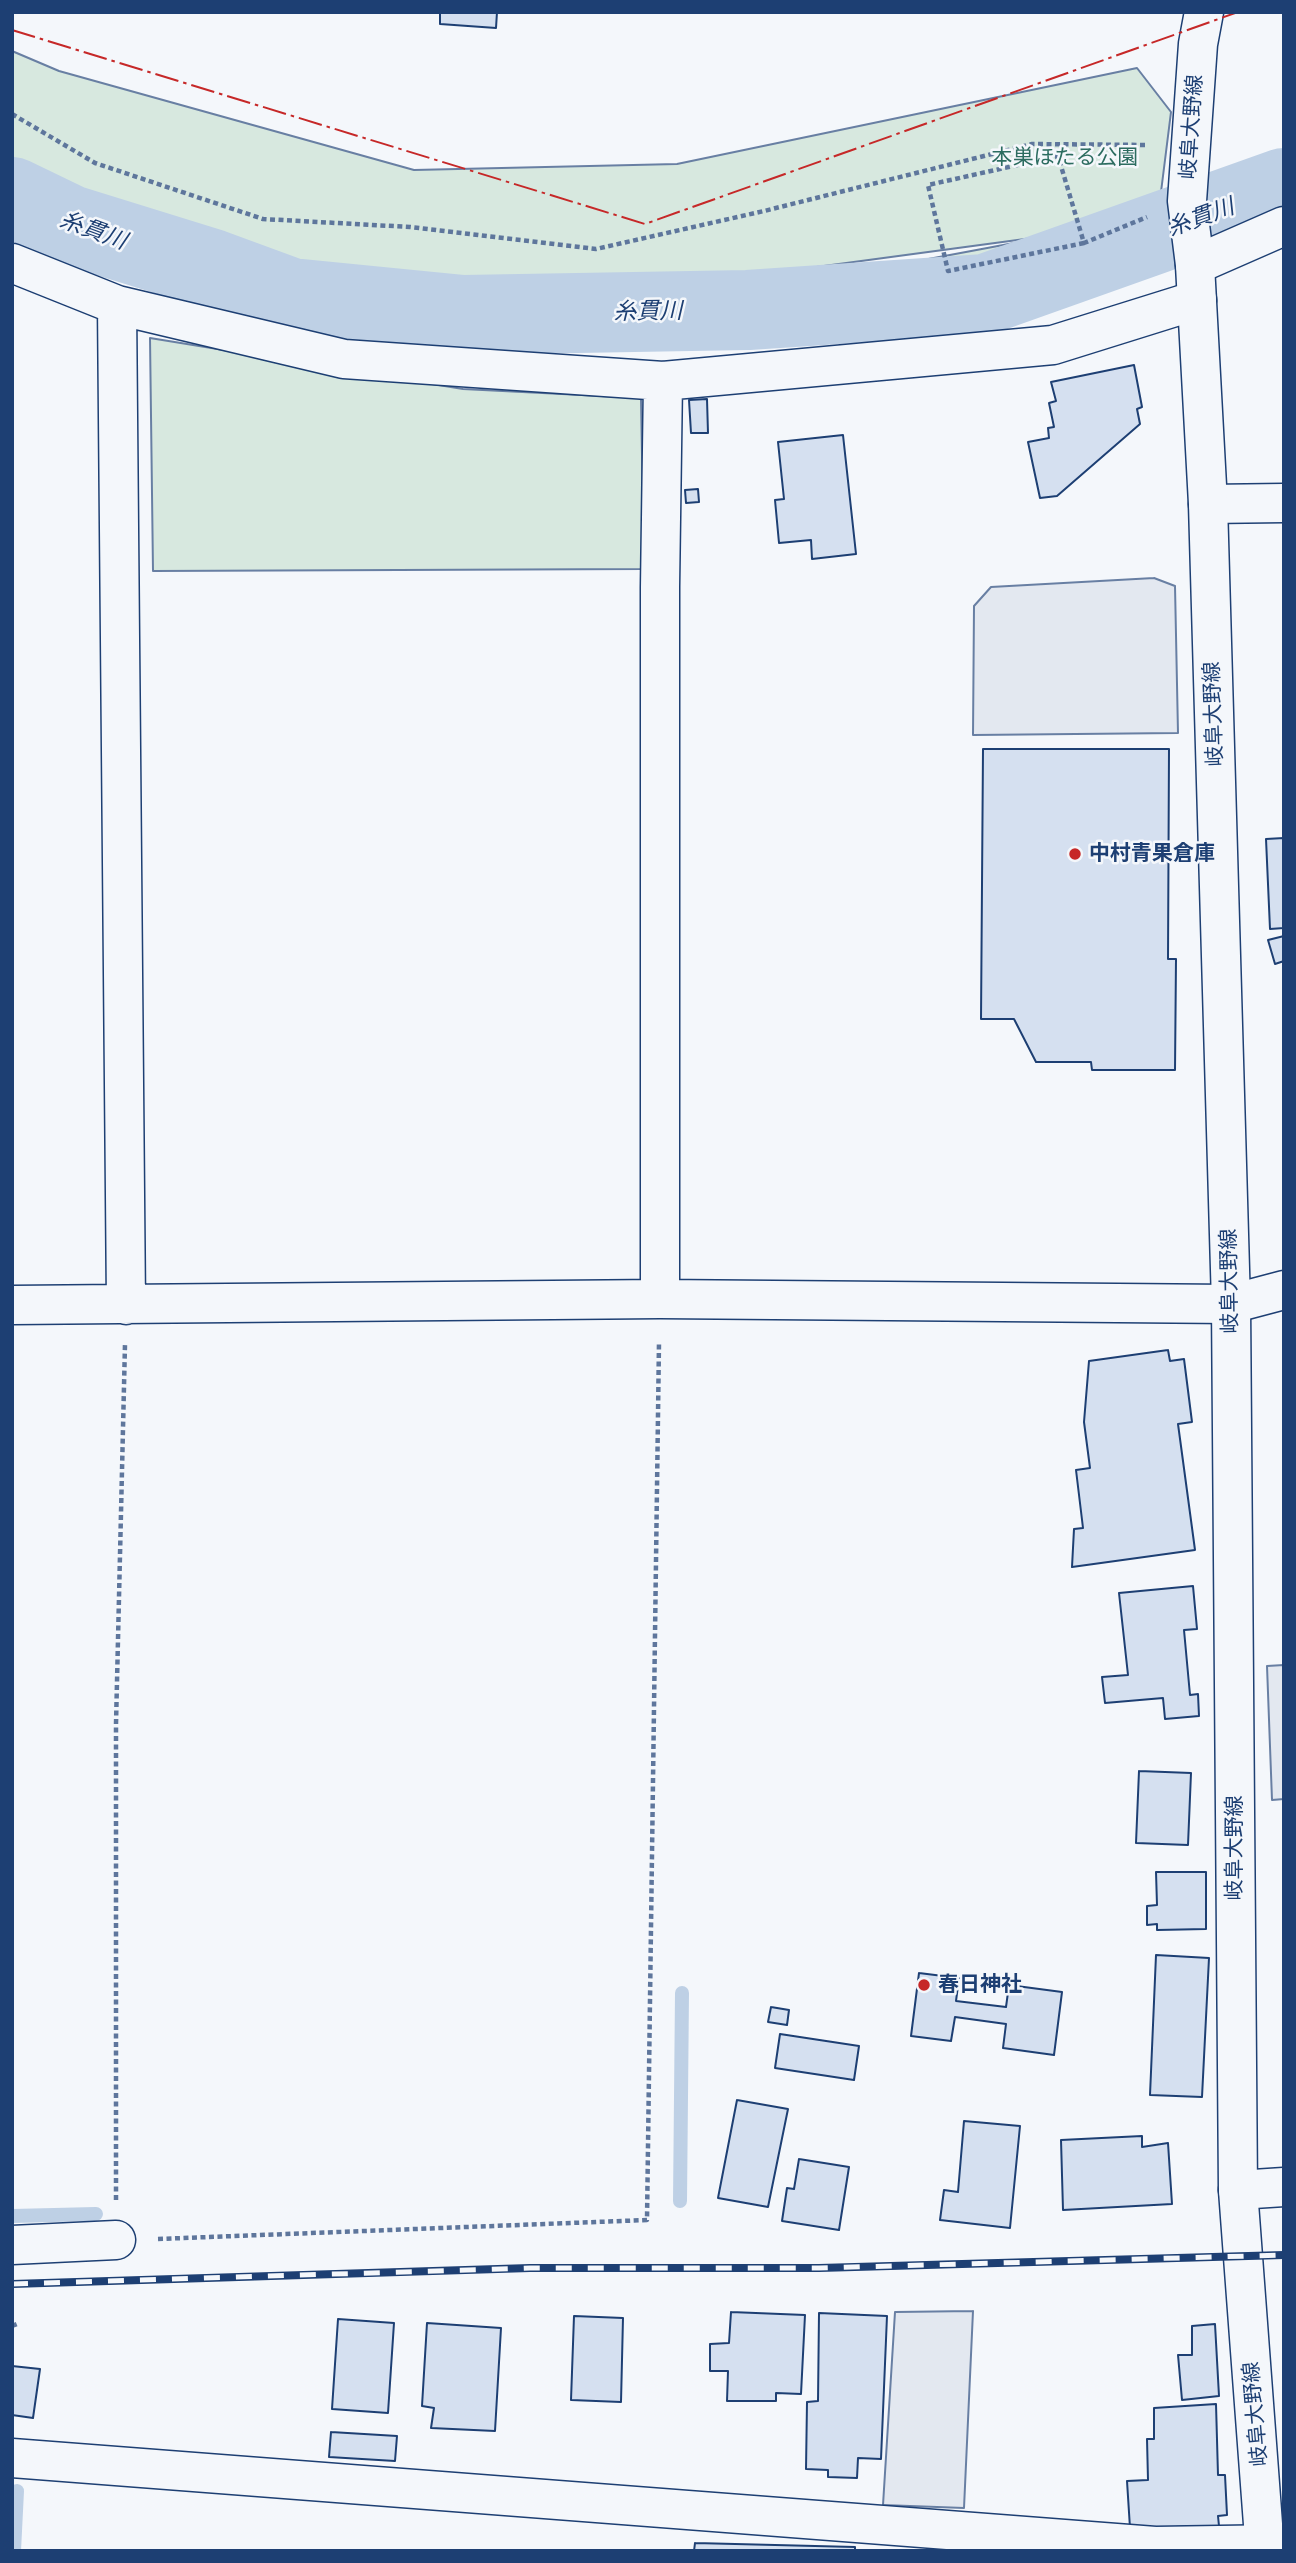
<!DOCTYPE html>
<meta charset="utf-8">
<style>
body{margin:0}
#map{position:relative;width:1296px;height:2563px;overflow:hidden;background:#f4f7fb;font-family:Rubik,sans-serif}
canvas{display:block}
.frame{position:absolute;inset:0;border:14px solid #1d3f73;pointer-events:none}
</style>
<div id="map">
<canvas width="1296" height="2563"></canvas>
<div class="frame"></div>
</div>
<script>
const g = document.querySelector('canvas').getContext('2d');
g.lineJoin = 'round';
function fillPath(path, color) {
  g.fillStyle = color;
  g.fill(path, 'evenodd');
}
function shape(rows) {
  const path = new Path2D();
  for (const r of rows) {
    path.moveTo(r[0], r[1]);
    for (let i = 2; i < r.length; i += 2) path.lineTo(r[i], r[i + 1]);
  }
  return path;
}
function trace(path, color, width, dash) {
  g.strokeStyle = color;
  g.lineWidth = width;
  g.lineCap = dash ? 'butt' : 'round';
  g.setLineDash(dash || []);
  g.stroke(path);
}
function write(font, color, halo, rows, align = 'center') {
  g.font = font + ' Rubik,"Noto Sans JP",sans-serif';
  g.lineWidth = 5;
  g.setLineDash([]);
  g.textBaseline = 'middle';
  g.strokeStyle = halo;
  g.fillStyle = color;
  for (const [text, x, y, turn = 0] of rows) {
    g.save();
    g.translate(x, y);
    g.rotate((+turn || 0) * Math.PI / 180);
    g.textAlign = isNaN(turn) ? turn : align;
    if (halo) g.strokeText(text, 0, 0);
    g.fillText(text, 0, 0);
    g.restore();
  }
}
const green = shape([
 [12,51,59,71,414,170,677,164,1137,68,1171,112,1154,248,1140,260,1140,265,1055,296,968,324,444,342,159,284,12,221,12,51],
 [1062,234,859,272,622,294,623,293,1062,234],
 [150,338,463,389,641,398,644,569,153,571,150,338]
]);
fillPath(green, '#d7e8df');
trace(green, '#687fa3', 2);
const parking = shape([
 [1154,578,1175,586,1178,733,973,735,974,606,991,587,1154,578],
 [1284,1665,1284,1799,1272,1800,1267,1666,1284,1665],
 [973,2311,964,2508,883,2505,895,2312,973,2311]
]);
fillPath(parking, '#e3e8f0');
trace(parking, '#687fa3', 2);
trace(shape([
 [680,2201,682,1993],
 [12,2216,96,2214],
 [14,2551,17,2491]
]), '#bed0e5', 14);
trace(shape([
 [12,197,70,225,212,269,291,298,463,315,748,310,986,294,1284,188]
]), '#bed0e5', 80);
const building = shape([
 [440,12,497,12,496,28,440,24,440,12],
 [1134,365,1142,407,1137,409,1140,424,1057,496,1040,498,1028,442,1049,438,1048,428,1054,427,1049,403,1056,401,1051,382,1134,365],
 [707,399,708,433,691,433,689,400,707,399],
 [843,435,856,554,812,559,811,540,779,543,775,500,784,499,778,442,843,435],
 [698,489,699,502,686,503,685,490,698,489],
 [983,749,1169,749,1168,959,1176,959,1175,1070,1092,1070,1091,1062,1036,1062,1014,1019,981,1019,983,749],
 [1284,838,1284,928,1270,929,1266,839,1284,838],
 [1284,936,1284,961,1275,964,1268,940,1284,936],
 [1168,1350,1170,1361,1184,1359,1192,1422,1178,1424,1195,1550,1072,1567,1074,1529,1083,1528,1076,1470,1090,1468,1084,1422,1089,1361,1168,1350],
 [1193,1586,1197,1629,1184,1630,1190,1695,1198,1694,1199,1716,1165,1719,1163,1698,1105,1703,1102,1677,1128,1675,1119,1593,1193,1586],
 [1139,1771,1191,1773,1188,1845,1136,1843,1139,1771],
 [1156,1872,1206,1872,1206,1929,1157,1930,1157,1924,1147,1925,1147,1906,1157,1905,1156,1872],
 [1156,1955,1209,1958,1202,2097,1150,2095,1156,1955],
 [919,1973,959,1978,956,2001,1006,2007,1009,1985,1062,1992,1054,2055,1003,2048,1006,2024,955,2017,951,2041,911,2036,919,1973],
 [771,2007,789,2010,787,2025,768,2022,771,2007],
 [780,2034,859,2046,854,2080,775,2068,780,2034],
 [737,2100,788,2109,768,2207,718,2198,737,2100],
 [964,2121,1020,2126,1010,2228,940,2220,944,2190,958,2192,964,2121],
 [1142,2136,1142,2147,1168,2143,1172,2204,1063,2210,1061,2140,1142,2136],
 [799,2159,849,2167,839,2230,782,2221,787,2188,794,2189,799,2159],
 [731,2312,805,2315,801,2394,776,2393,776,2401,727,2401,728,2371,710,2371,710,2344,729,2343,731,2312],
 [819,2313,887,2316,881,2459,858,2458,857,2478,828,2477,828,2470,806,2469,807,2402,818,2401,819,2313],
 [574,2316,623,2318,621,2402,571,2400,574,2316],
 [338,2319,394,2323,388,2413,332,2409,338,2319],
 [427,2323,501,2328,495,2431,431,2428,434,2408,422,2406,427,2323],
 [1215,2324,1219,2396,1182,2400,1178,2355,1192,2355,1192,2326,1215,2324],
 [12,2366,40,2369,33,2418,12,2415,12,2366],
 [1216,2404,1218,2475,1225,2475,1227,2515,1218,2516,1219,2526,1130,2528,1127,2481,1148,2480,1147,2439,1154,2439,1154,2408,1216,2404],
 [331,2432,397,2436,395,2461,329,2457,331,2432],
 [695,2543,855,2547,855,2551,694,2551,695,2543]
]);
fillPath(building, '#d5e0f0');
trace(building, '#1d3f73', 2);
const minor = shape([
 [12,263,117,305,344,359,663,381,1053,345,1197,300],
 [1195,265,1284,226],
 [117,305,126,1305],
 [1208,504,1284,503],
 [660,1299,660,587,663,381],
 [12,1305,660,1299,1231,1304,1284,1290],
 [1238,2190,1284,2187],
 [12,2245,116,2240],
 [12,2458,1155,2546,1284,2544]
]);
const major = shape([
 [1204,12,1198,44,1187,201,1195,265,1208,504,1231,1304,1238,2190,1265,2551]
]);
trace(minor, '#1d3f73', 41);
trace(major, '#1d3f73', 41);
trace(shape([
 [12,114,95,163,263,219,410,227,596,249,764,211,1032,144,1148,145],
 [1084,243,948,271,928,185,1058,156,1084,243,1147,217],
 [116,2200,116,1724,125,1344],
 [158,2239,647,2220,659,1342],
 [12,2326,17,2324]
]), '#5e769c', 4.5, [5, 3.5]);
trace(minor, '#f4f7fb', 38);
trace(major, '#f4f7fb', 38);
const rail = shape([
 [12,2284,530,2268,819,2268,1284,2255]
]);
trace(rail, '#1d3f73', 8);
trace(rail, '#f4f7fb', 5, [16]);
trace(shape([
 [12,30,645,224,1238,12]
]), '#c62828', 2, [24, 5, 3.5, 5]);
for (const [x, y, r, color] of [
 [1075,854,7,"#c62828"],
 [924,1985,7,"#c62828"]
]) {
  const dot = new Path2D();
  dot.arc(x, y, r, 0, 2 * Math.PI);
  g.fillStyle = color;
  g.fill(dot);
  trace(dot, '#f4f7fb', 2.5);
}
write('21px', '#1d3f73', '#f4f7fb', [
 ["岐阜大野線",1192,127,-86],
 ["岐阜大野線",1214,714,-92],
 ["岐阜大野線",1230,1281,-91],
 ["岐阜大野線",1235,1848,-90],
 ["岐阜大野線",1256,2414,-95]
]);
write('21px', '#2c6c60', '#f4f7fb', [
 ["本巣ほたる公園",1065,158]
]);
write('bold 21px', '#1d3f73', '#f4f7fb', [
 ["中村青果倉庫",1089,854],
 ["春日神社",938,1985]
], 'left');
write('italic 23px', '#1d3f73', '#f4f7fb', [
 ["糸貫川",1201,218,-20],
 ["糸貫川",93,231,20],
 ["糸貫川",648,312,-1]
]);
</script>
